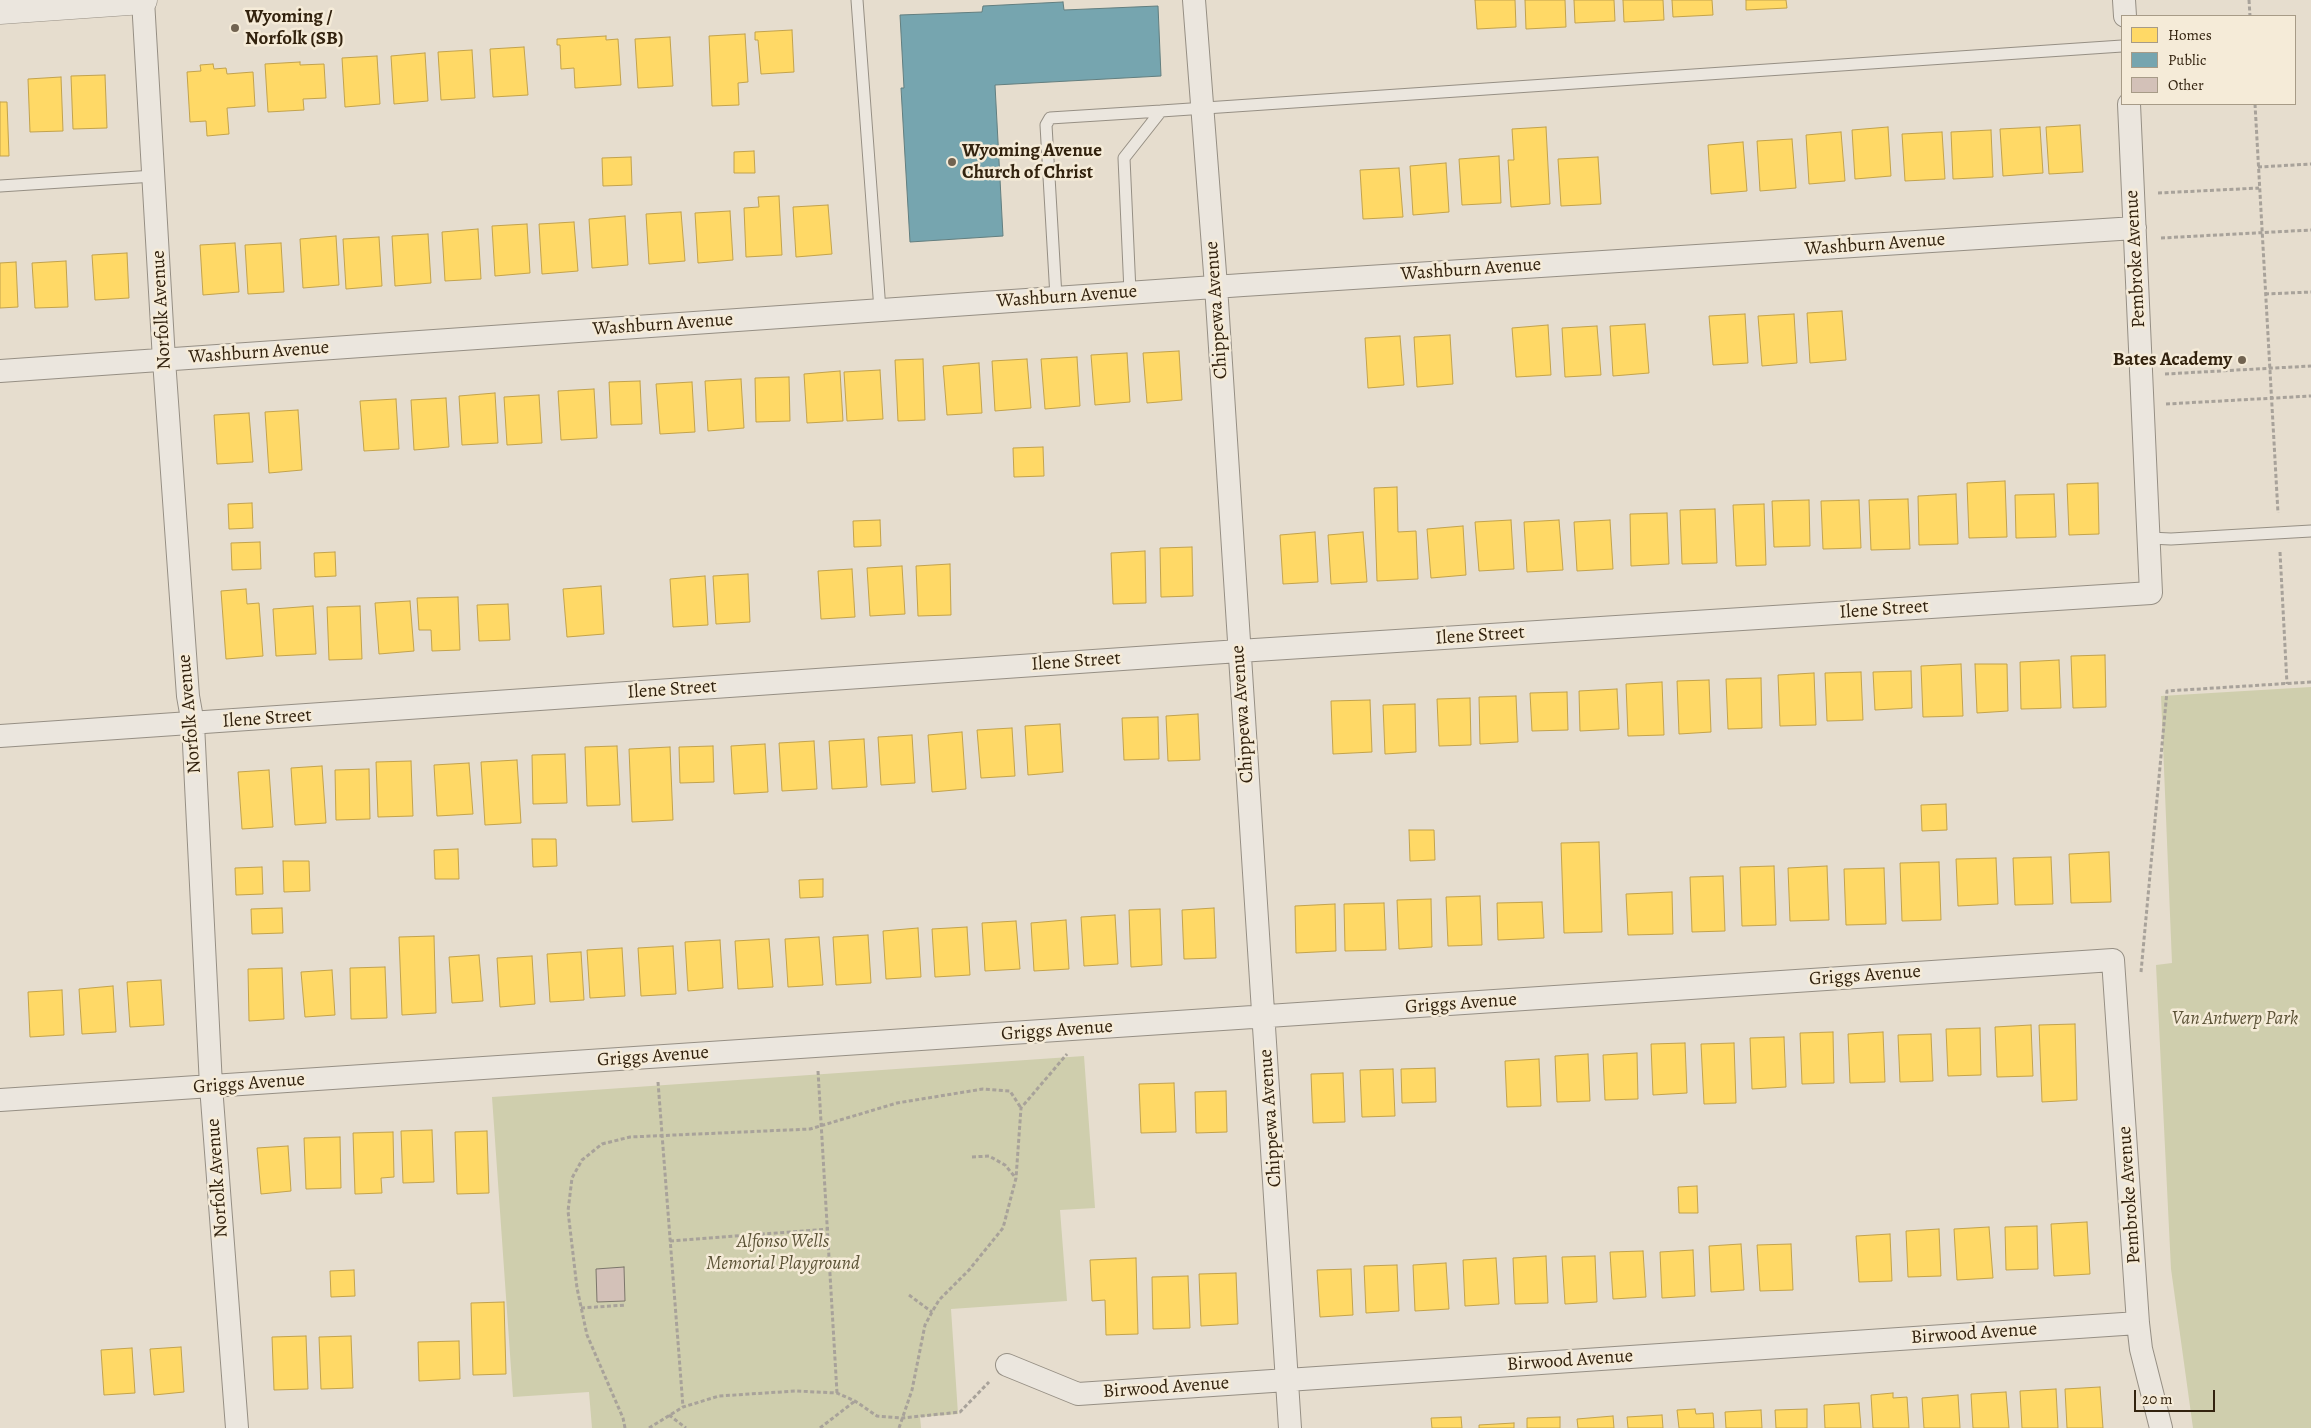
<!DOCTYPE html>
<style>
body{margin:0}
#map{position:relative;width:2311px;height:1428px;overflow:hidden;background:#e6ddce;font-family:Alegreya,serif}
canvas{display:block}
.legend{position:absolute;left:2121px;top:15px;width:175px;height:90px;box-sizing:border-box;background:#f5ebd8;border:1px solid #a79b87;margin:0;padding:6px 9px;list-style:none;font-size:15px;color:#32220e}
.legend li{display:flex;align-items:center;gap:10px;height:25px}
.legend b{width:25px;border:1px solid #a79b87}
.scale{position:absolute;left:2134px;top:1390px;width:81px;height:22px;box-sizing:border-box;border:2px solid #32220e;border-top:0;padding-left:6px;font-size:15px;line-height:18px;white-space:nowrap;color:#32220e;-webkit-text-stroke:4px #f5ebd8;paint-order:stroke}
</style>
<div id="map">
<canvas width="2311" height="1428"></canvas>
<ul class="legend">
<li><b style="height:14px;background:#ffd966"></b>Homes</li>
<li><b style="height:14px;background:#76a5af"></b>Public</li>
<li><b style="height:14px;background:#d3c1b8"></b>Other</li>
</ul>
<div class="scale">20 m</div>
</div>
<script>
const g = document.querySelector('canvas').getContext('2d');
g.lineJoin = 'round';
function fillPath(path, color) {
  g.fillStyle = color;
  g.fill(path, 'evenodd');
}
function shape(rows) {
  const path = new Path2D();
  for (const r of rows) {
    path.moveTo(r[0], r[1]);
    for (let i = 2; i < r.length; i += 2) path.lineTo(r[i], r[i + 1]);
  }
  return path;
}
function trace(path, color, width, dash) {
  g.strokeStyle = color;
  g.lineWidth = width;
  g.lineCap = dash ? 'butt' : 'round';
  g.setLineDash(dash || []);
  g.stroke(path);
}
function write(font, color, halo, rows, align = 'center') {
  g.font = font + ' Alegreya,serif';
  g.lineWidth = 5;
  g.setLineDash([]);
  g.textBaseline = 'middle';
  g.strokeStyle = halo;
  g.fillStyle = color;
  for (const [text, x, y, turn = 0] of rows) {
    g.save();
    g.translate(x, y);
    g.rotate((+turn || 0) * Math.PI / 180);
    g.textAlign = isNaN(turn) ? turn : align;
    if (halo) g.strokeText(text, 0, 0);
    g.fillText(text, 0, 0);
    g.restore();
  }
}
fillPath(shape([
 [2311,687,2311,1428,2193,1428,2171,1269,2156,965,2172,963,2161,696],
 [1084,1056,1095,1208,1060,1210,1067,1301,951,1309,958,1414,920,1417,921,1428,592,1428,589,1392,513,1397,492,1097]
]), '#cfcead');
const homes = shape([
 [1475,0,1515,0,1516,27,1477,29,1475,0],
 [1525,0,1565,0,1566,27,1526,29,1525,0],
 [1574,0,1614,0,1615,21,1575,23,1574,0],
 [1623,0,1663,0,1664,20,1624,22,1623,0],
 [1672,0,1712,0,1713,15,1673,17,1672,0],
 [1746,0,1786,0,1787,8,1746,10,1746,0],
 [792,30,794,72,761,74,758,40,755,40,755,32,792,30],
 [745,34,748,82,738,83,739,105,712,106,709,36,745,34],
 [606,36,606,40,618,39,621,85,575,88,574,68,561,69,560,45,557,45,557,39,606,36],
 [670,37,673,86,638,88,635,39,670,37],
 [524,47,528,95,493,97,490,49,524,47],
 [472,50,475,98,441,100,438,52,472,50],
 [425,53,428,101,394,104,391,56,425,53],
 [377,56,380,104,345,107,342,58,377,56],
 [300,62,300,65,324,64,326,98,303,99,304,110,268,112,265,64,300,62],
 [213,64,214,69,226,68,227,74,253,72,255,106,227,108,229,134,207,136,206,121,190,122,187,72,201,71,200,65,213,64],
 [105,75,107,128,73,129,71,76,105,75],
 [61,77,63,131,30,132,28,79,61,77],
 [0,102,7,102,9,156,0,156,0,102],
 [2080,125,2083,172,2049,174,2046,127,2080,125],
 [1546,127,1550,204,1511,207,1508,160,1514,160,1512,129,1546,127],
 [1888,127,1891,176,1855,179,1852,130,1888,127],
 [2040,127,2043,173,2003,176,2000,129,2040,127],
 [1991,130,1993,177,1953,179,1951,132,1991,130],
 [1841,132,1845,181,1809,184,1806,135,1841,132],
 [1942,132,1945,179,1905,181,1902,134,1942,132],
 [1792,139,1796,188,1760,191,1757,141,1792,139],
 [1743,142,1747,191,1711,194,1708,145,1743,142],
 [754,151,755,173,734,173,734,152,754,151],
 [1499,156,1501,203,1462,205,1459,159,1499,156],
 [631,157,632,185,603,186,602,158,631,157],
 [1598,157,1601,204,1561,206,1558,159,1598,157],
 [1446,163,1449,212,1413,215,1410,166,1446,163],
 [1399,168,1403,217,1363,219,1360,170,1399,168],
 [779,196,782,255,746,257,744,208,759,207,758,197,779,196],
 [828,205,832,254,796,257,793,207,828,205],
 [730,211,733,260,698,263,695,213,730,211],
 [681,212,685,261,649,264,646,214,681,212],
 [625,216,628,265,592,268,589,219,625,216],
 [574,222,578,271,542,274,539,224,574,222],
 [527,224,530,273,495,276,492,226,527,224],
 [478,229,481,279,445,281,442,232,478,229],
 [428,234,431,283,395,286,392,236,428,234],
 [336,236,339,285,303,288,300,239,336,236],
 [379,237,382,286,346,289,343,239,379,237],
 [235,243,239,292,203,295,200,245,235,243],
 [281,243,284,292,248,294,245,245,281,243],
 [127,253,129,298,95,300,92,255,127,253],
 [66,261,68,307,35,308,32,263,66,261],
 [16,262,18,307,0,308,0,263,16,262],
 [1842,311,1846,360,1810,363,1807,313,1842,311],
 [1745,314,1748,363,1713,365,1709,316,1745,314],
 [1794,314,1797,363,1762,366,1758,316,1794,314],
 [1645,324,1649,373,1613,376,1610,326,1645,324],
 [1548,325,1551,375,1516,377,1512,328,1548,325],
 [1597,326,1601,375,1565,377,1562,328,1597,326],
 [1450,335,1453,384,1417,387,1414,337,1450,335],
 [1400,336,1404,385,1368,388,1365,338,1400,336],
 [1179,351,1182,400,1147,403,1143,353,1179,351],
 [1127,353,1130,402,1095,405,1091,355,1127,353],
 [1077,357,1080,406,1045,409,1041,359,1077,357],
 [923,359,925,420,898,421,895,360,923,359],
 [1027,359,1031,408,995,411,992,361,1027,359],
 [979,363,982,413,947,415,943,366,979,363],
 [880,370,883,419,847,421,844,372,880,370],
 [840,371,843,421,807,423,804,374,840,371],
 [789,377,790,421,756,422,755,378,789,377],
 [741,379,744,428,708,431,705,381,741,379],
 [640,381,642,424,611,425,609,382,640,381],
 [692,382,695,432,660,434,656,384,692,382],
 [594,389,597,438,561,440,558,391,594,389],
 [495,393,498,443,462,445,459,396,495,393],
 [539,395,542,443,507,445,504,397,539,395],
 [446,398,449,447,414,450,411,400,446,398],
 [396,399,399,449,364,451,360,401,396,399],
 [298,410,302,470,269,473,265,412,298,410],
 [249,413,253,462,217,464,214,415,249,413],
 [1043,447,1044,476,1014,477,1013,448,1043,447],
 [2005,481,2007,537,1969,538,1967,483,2005,481],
 [2098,483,2099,534,2069,535,2067,484,2098,483],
 [1397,487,1398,532,1416,531,1418,579,1377,581,1374,488,1397,487],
 [1956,494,1958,544,1919,545,1918,496,1956,494],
 [2054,494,2056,537,2016,538,2015,495,2054,494],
 [1908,499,1910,549,1871,550,1869,500,1908,499],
 [1809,500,1810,546,1774,547,1772,501,1809,500],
 [1859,500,1861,548,1823,549,1821,501,1859,500],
 [252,503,253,528,229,529,228,504,252,503],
 [1764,504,1766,565,1736,566,1733,505,1764,504],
 [1715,509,1717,563,1682,564,1680,510,1715,509],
 [1667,513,1669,564,1631,566,1630,514,1667,513],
 [880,520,881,546,854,547,853,521,880,520],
 [1511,520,1514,569,1479,571,1475,522,1511,520],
 [1559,520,1563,570,1527,572,1524,522,1559,520],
 [1610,520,1613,569,1577,571,1574,522,1610,520],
 [1463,526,1466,575,1431,578,1427,529,1463,526],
 [1315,532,1318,582,1283,584,1280,535,1315,532],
 [1363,532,1367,582,1331,584,1328,535,1363,532],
 [260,542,261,569,232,570,231,543,260,542],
 [1192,547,1193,596,1161,597,1160,548,1192,547],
 [1145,551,1146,603,1113,604,1111,553,1145,551],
 [335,552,336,576,315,577,314,553,335,552],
 [950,564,951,615,918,616,916,566,950,564],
 [902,566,905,614,870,616,867,568,902,566],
 [852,569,855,617,821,619,818,571,852,569],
 [748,574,750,622,716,624,713,576,748,574],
 [705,576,708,625,673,627,670,579,705,576],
 [601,586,604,634,567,637,563,589,601,586],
 [246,589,247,604,259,603,263,656,226,659,221,591,246,589],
 [458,597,460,650,432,651,431,630,419,630,417,598,458,597],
 [410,601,414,651,379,654,375,603,410,601],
 [508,604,510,640,479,641,477,605,508,604],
 [313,606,316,654,276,656,273,609,313,606],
 [360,606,362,659,329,660,327,607,360,606],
 [2105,655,2106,707,2073,708,2071,656,2105,655],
 [2059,660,2061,708,2021,709,2020,662,2059,660],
 [1961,664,1963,716,1923,717,1921,666,1961,664],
 [1975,664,2007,664,2008,711,1977,713,1975,664],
 [1911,671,1912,708,1875,710,1873,672,1911,671],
 [1861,672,1863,720,1827,721,1825,673,1861,672],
 [1814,673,1816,725,1780,726,1778,675,1814,673],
 [1761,678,1762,728,1728,729,1726,679,1761,678],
 [1709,680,1711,732,1679,734,1677,681,1709,680],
 [1662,682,1664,735,1628,736,1626,684,1662,682],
 [1617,689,1619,729,1580,731,1579,691,1617,689],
 [1567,692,1568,730,1532,731,1530,693,1567,692],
 [1516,696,1518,742,1480,744,1479,697,1516,696],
 [1470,698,1471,745,1439,746,1437,699,1470,698],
 [1370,700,1372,752,1333,754,1331,701,1370,700],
 [1415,704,1416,752,1385,754,1383,705,1415,704],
 [1198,714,1200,760,1168,761,1166,716,1198,714],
 [1158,717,1159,759,1124,760,1122,718,1158,717],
 [1060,724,1063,772,1028,775,1025,726,1060,724],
 [1012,728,1015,776,981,778,977,730,1012,728],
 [962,732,966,789,932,792,928,735,962,732],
 [912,735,915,783,881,785,878,737,912,735],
 [864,739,867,787,832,789,829,741,864,739],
 [814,741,817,789,782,791,779,743,814,741],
 [765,744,768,792,734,794,731,746,765,744],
 [617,746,620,805,587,806,585,747,617,746],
 [713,746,714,782,680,783,679,747,713,746],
 [670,747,673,820,632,822,629,749,670,747],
 [565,754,567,803,533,804,532,755,565,754],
 [517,760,521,823,485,825,481,762,517,760],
 [411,761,413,816,378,817,376,762,411,761],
 [469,763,473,814,437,816,434,765,469,763],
 [322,766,326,823,295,825,291,768,322,766],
 [369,769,370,819,336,820,335,770,369,769],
 [269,770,273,827,242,829,238,772,269,770],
 [1946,804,1947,830,1922,831,1921,805,1946,804],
 [1409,830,1434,830,1435,860,1410,861,1409,830],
 [532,839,556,839,557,866,533,867,532,839],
 [1599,842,1602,932,1564,933,1561,843,1599,842],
 [458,849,459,879,435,879,434,850,458,849],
 [2109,852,2111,902,2071,903,2069,854,2109,852],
 [2051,857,2053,904,2015,905,2013,858,2051,857],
 [1996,858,1998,904,1958,906,1956,859,1996,858],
 [283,861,309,861,310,891,284,892,283,861],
 [1939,862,1941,920,1902,921,1900,863,1939,862],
 [1774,866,1776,925,1742,926,1740,867,1774,866],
 [1827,866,1829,920,1790,921,1788,868,1827,866],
 [262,867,263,894,236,895,235,868,262,867],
 [1884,868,1886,924,1846,925,1844,869,1884,868],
 [1723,876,1725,931,1692,932,1690,877,1723,876],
 [823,879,823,897,800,898,799,880,823,879],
 [1672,892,1673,934,1628,935,1626,894,1672,892],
 [1480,896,1482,945,1448,946,1446,897,1480,896],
 [1431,899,1432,947,1399,949,1397,900,1431,899],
 [1542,902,1544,938,1498,940,1497,903,1542,902],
 [1384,903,1386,950,1345,951,1344,904,1384,903],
 [1335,904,1336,951,1296,953,1295,906,1335,904],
 [282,908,283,933,252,934,251,909,282,908],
 [1214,908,1216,958,1184,959,1182,910,1214,908],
 [1160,909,1162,965,1131,967,1129,910,1160,909],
 [1115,915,1118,964,1084,966,1081,917,1115,915],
 [1066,920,1069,969,1034,971,1031,923,1066,920],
 [1016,921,1020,969,985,971,982,923,1016,921],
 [967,927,970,975,935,977,932,929,967,927],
 [918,928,921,977,886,979,883,931,918,928],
 [868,935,871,983,836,985,833,937,868,935],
 [434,936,436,1013,402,1015,399,937,434,936],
 [819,937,823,985,788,987,785,939,819,937],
 [769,939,773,987,738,989,735,941,769,939],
 [720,940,723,988,688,991,685,942,720,940],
 [673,946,676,994,641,996,638,948,673,946],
 [622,948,625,996,590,998,587,950,622,948],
 [581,952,584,1000,550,1002,547,954,581,952],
 [479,955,483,1001,452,1003,449,957,479,955],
 [532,956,535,1004,500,1007,497,958,532,956],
 [385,967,387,1018,351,1019,350,968,385,967],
 [282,968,284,1019,249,1021,248,969,282,968],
 [332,970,335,1015,305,1017,301,972,332,970],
 [161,980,164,1025,130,1027,127,982,161,980],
 [113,986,116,1032,82,1034,79,989,113,986],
 [62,990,64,1035,30,1037,28,992,62,990],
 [2075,1024,2077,1100,2042,1102,2039,1025,2075,1024],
 [2031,1025,2033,1076,1997,1077,1995,1027,2031,1025],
 [1980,1028,1981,1075,1948,1076,1946,1029,1980,1028],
 [1833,1032,1834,1083,1802,1084,1800,1033,1833,1032],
 [1883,1032,1885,1082,1850,1083,1848,1034,1883,1032],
 [1931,1034,1933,1081,1900,1082,1898,1035,1931,1034],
 [1784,1037,1786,1087,1752,1089,1750,1038,1784,1037],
 [1685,1043,1687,1093,1653,1095,1651,1044,1685,1043],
 [1734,1043,1736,1103,1704,1104,1701,1044,1734,1043],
 [1637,1053,1638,1099,1605,1100,1603,1055,1637,1053],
 [1588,1054,1590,1101,1557,1102,1555,1056,1588,1054],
 [1539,1059,1541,1106,1507,1107,1505,1061,1539,1059],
 [1435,1068,1436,1102,1402,1103,1401,1069,1435,1068],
 [1393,1069,1395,1116,1362,1117,1360,1070,1393,1069],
 [1343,1073,1345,1122,1313,1123,1311,1074,1343,1073],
 [1174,1083,1176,1132,1141,1133,1139,1084,1174,1083],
 [1226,1091,1227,1132,1196,1133,1195,1092,1226,1091],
 [432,1130,434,1182,403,1183,401,1131,432,1130],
 [487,1131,489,1193,457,1194,455,1132,487,1131],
 [393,1132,394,1177,381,1178,382,1193,355,1194,353,1133,393,1132],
 [340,1137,341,1188,306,1189,304,1138,340,1137],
 [288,1146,291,1191,261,1194,257,1148,288,1146],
 [1697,1186,1698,1213,1679,1213,1678,1187,1697,1186],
 [2087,1222,2090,1274,2054,1276,2051,1224,2087,1222],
 [2037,1226,2038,1269,2006,1270,2005,1227,2037,1226],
 [1989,1227,1993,1278,1957,1280,1954,1229,1989,1227],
 [1939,1229,1941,1276,1908,1277,1906,1231,1939,1229],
 [1890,1234,1892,1281,1859,1282,1856,1236,1890,1234],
 [1741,1244,1744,1290,1711,1292,1709,1246,1741,1244],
 [1791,1244,1793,1290,1760,1291,1757,1245,1791,1244],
 [1693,1250,1695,1296,1662,1298,1660,1252,1693,1250],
 [1643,1251,1646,1297,1613,1299,1610,1252,1643,1251],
 [1546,1256,1548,1303,1515,1304,1513,1258,1546,1256],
 [1595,1256,1597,1302,1565,1304,1562,1257,1595,1256],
 [1136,1258,1138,1334,1106,1335,1105,1300,1092,1301,1090,1260,1136,1258],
 [1496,1258,1499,1304,1465,1306,1463,1260,1496,1258],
 [1446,1263,1449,1309,1415,1311,1413,1265,1446,1263],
 [1397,1265,1399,1311,1366,1313,1364,1266,1397,1265],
 [1351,1269,1353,1315,1320,1317,1317,1270,1351,1269],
 [354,1270,355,1296,331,1297,330,1271,354,1270],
 [1236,1273,1238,1324,1201,1326,1199,1274,1236,1273],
 [1188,1276,1190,1328,1153,1329,1152,1277,1188,1276],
 [504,1302,506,1374,473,1375,471,1303,504,1302],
 [306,1336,308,1389,274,1390,272,1337,306,1336],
 [351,1336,353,1388,321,1389,319,1337,351,1336],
 [459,1341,460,1379,419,1381,418,1342,459,1341],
 [181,1347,184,1392,154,1395,150,1349,181,1347],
 [132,1348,135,1393,104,1395,101,1350,132,1348],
 [2100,1387,2103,1428,2067,1428,2065,1389,2100,1387],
 [2056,1389,2058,1428,2022,1428,2020,1391,2056,1389],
 [2006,1392,2009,1428,1973,1428,1971,1394,2006,1392],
 [1893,1393,1893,1398,1907,1397,1909,1428,1873,1428,1871,1395,1893,1393],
 [1958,1395,1960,1428,1924,1428,1922,1398,1958,1395],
 [1859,1403,1861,1428,1825,1428,1824,1405,1859,1403],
 [1695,1409,1696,1414,1713,1413,1714,1428,1679,1428,1677,1410,1695,1409],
 [1807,1409,1807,1428,1776,1428,1775,1410,1807,1409],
 [1761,1410,1762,1428,1726,1428,1725,1412,1761,1410],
 [1662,1415,1663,1428,1628,1428,1627,1417,1662,1415],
 [1613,1416,1614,1428,1578,1428,1577,1419,1613,1416],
 [1461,1417,1462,1428,1432,1428,1431,1418,1461,1417],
 [1560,1417,1560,1428,1527,1428,1527,1418,1560,1417],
 [1514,1423,1514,1428,1479,1428,1479,1425,1514,1423]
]);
fillPath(homes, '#ffd966');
trace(homes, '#c2a24c', 1);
const public = shape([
 [1063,2,1064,10,1158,6,1161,76,995,85,1003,236,910,242,901,88,904,88,900,15,982,12,983,6,1063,2]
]);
fillPath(public, '#76a5af');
trace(public, '#627e7f', 1);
const building = shape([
 [624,1267,625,1301,597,1302,596,1269,624,1267]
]);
fillPath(building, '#d3c1b8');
trace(building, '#7c766b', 1);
const service = shape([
 [857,0,880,310],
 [1161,111,2122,46],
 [0,186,154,176],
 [1056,297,1046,125,1050,118,1161,111,1124,158,1130,292],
 [2149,538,2171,539,2311,531]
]);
const minor = shape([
 [143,0,164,360,188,696,193,724,211,1086,237,1428],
 [1194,0,1216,286,1290,1428],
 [2124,0,2125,16],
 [0,371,1243,285,2135,228],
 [0,736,1239,651,2151,593,2129,104],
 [0,1100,2113,960,2138,1323,2141,1349,2161,1428],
 [1007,1365,1078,1394,2138,1323]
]);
const tertiary = shape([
 [0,10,143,0]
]);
trace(service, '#968f84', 13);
trace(minor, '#968f84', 24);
trace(tertiary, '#968f84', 29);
trace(shape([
 [2249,0,2250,16],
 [2255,104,2278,513],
 [2258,167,2311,164],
 [2158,193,2259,188],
 [2161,238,2311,230],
 [2265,294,2311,292],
 [2165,374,2311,366],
 [2166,404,2311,396],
 [2280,552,2287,684],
 [2141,972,2167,691,2311,682],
 [818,1071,837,1393],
 [658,1082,683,1407],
 [972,1157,989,1156,1005,1165,1015,1177],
 [670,1241,829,1229],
 [909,1295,932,1312],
 [581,1308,626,1305],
 [669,1415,686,1428],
 [625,1428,623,1418,587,1335,577,1288,568,1211,572,1178,582,1160,602,1144,630,1137,810,1129,897,1103,983,1089,1010,1091,1021,1108],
 [649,1428,683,1407,719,1396,796,1391,837,1393,855,1401,877,1416,902,1418,960,1412,989,1382],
 [820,1428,855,1401],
 [899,1428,912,1390,925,1325,932,1312,939,1300,969,1270,1003,1228,1016,1178,1021,1108,1067,1054]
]), '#a8a29a', 3, [4, 2.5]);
trace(service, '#ebe6de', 11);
trace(minor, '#ebe6de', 22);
trace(tertiary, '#ebe6de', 28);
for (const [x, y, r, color] of [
 [235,28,5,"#716351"],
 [952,162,5,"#716351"],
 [2242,360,5,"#716351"]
]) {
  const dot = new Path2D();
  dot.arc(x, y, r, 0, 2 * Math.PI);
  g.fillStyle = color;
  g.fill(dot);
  trace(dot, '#f5ebd8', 2);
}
write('bold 19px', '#32220e', '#f5ebd8', [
 ["Wyoming /",245,17],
 ["Norfolk (SB)",245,39],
 ["Wyoming Avenue",962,151],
 ["Church of Christ",962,173],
 ["Bates Academy",2232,360,"right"]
], 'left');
write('19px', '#32220e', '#f5ebd8', [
 ["Washburn Avenue",1875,245,-4],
 ["Pembroke Avenue",2136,259,-93],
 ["Washburn Avenue",1471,270,-4],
 ["Washburn Avenue",1067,297,-4],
 ["Norfolk Avenue",162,310,-93],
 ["Chippewa Avenue",1217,310,-94],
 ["Washburn Avenue",663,325,-4],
 ["Washburn Avenue",259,353,-4],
 ["Ilene Street",1884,610,-4],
 ["Ilene Street",1480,636,-4],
 ["Ilene Street",1076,662,-4],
 ["Ilene Street",672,690,-4],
 ["Norfolk Avenue",190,714,-95],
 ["Chippewa Avenue",1243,714,-94],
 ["Ilene Street",267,719,-4],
 ["Griggs Avenue",1865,976,-4],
 ["Griggs Avenue",1461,1004,-4],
 ["Griggs Avenue",1057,1031,-4],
 ["Griggs Avenue",653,1057,-4],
 ["Griggs Avenue",249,1084,-4],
 ["Chippewa Avenue",1271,1118,-94],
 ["Norfolk Avenue",218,1178,-94],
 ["Pembroke Avenue",2130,1195,-94],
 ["Birwood Avenue",1974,1334,-4],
 ["Birwood Avenue",1570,1361,-4],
 ["Birwood Avenue",1166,1388,-4]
]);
write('italic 19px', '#5b5236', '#f5ebd8', [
 ["Van Antwerp Park",2235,1019],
 ["Alfonso Wells",783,1242],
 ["Memorial Playground",783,1264]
]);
</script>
